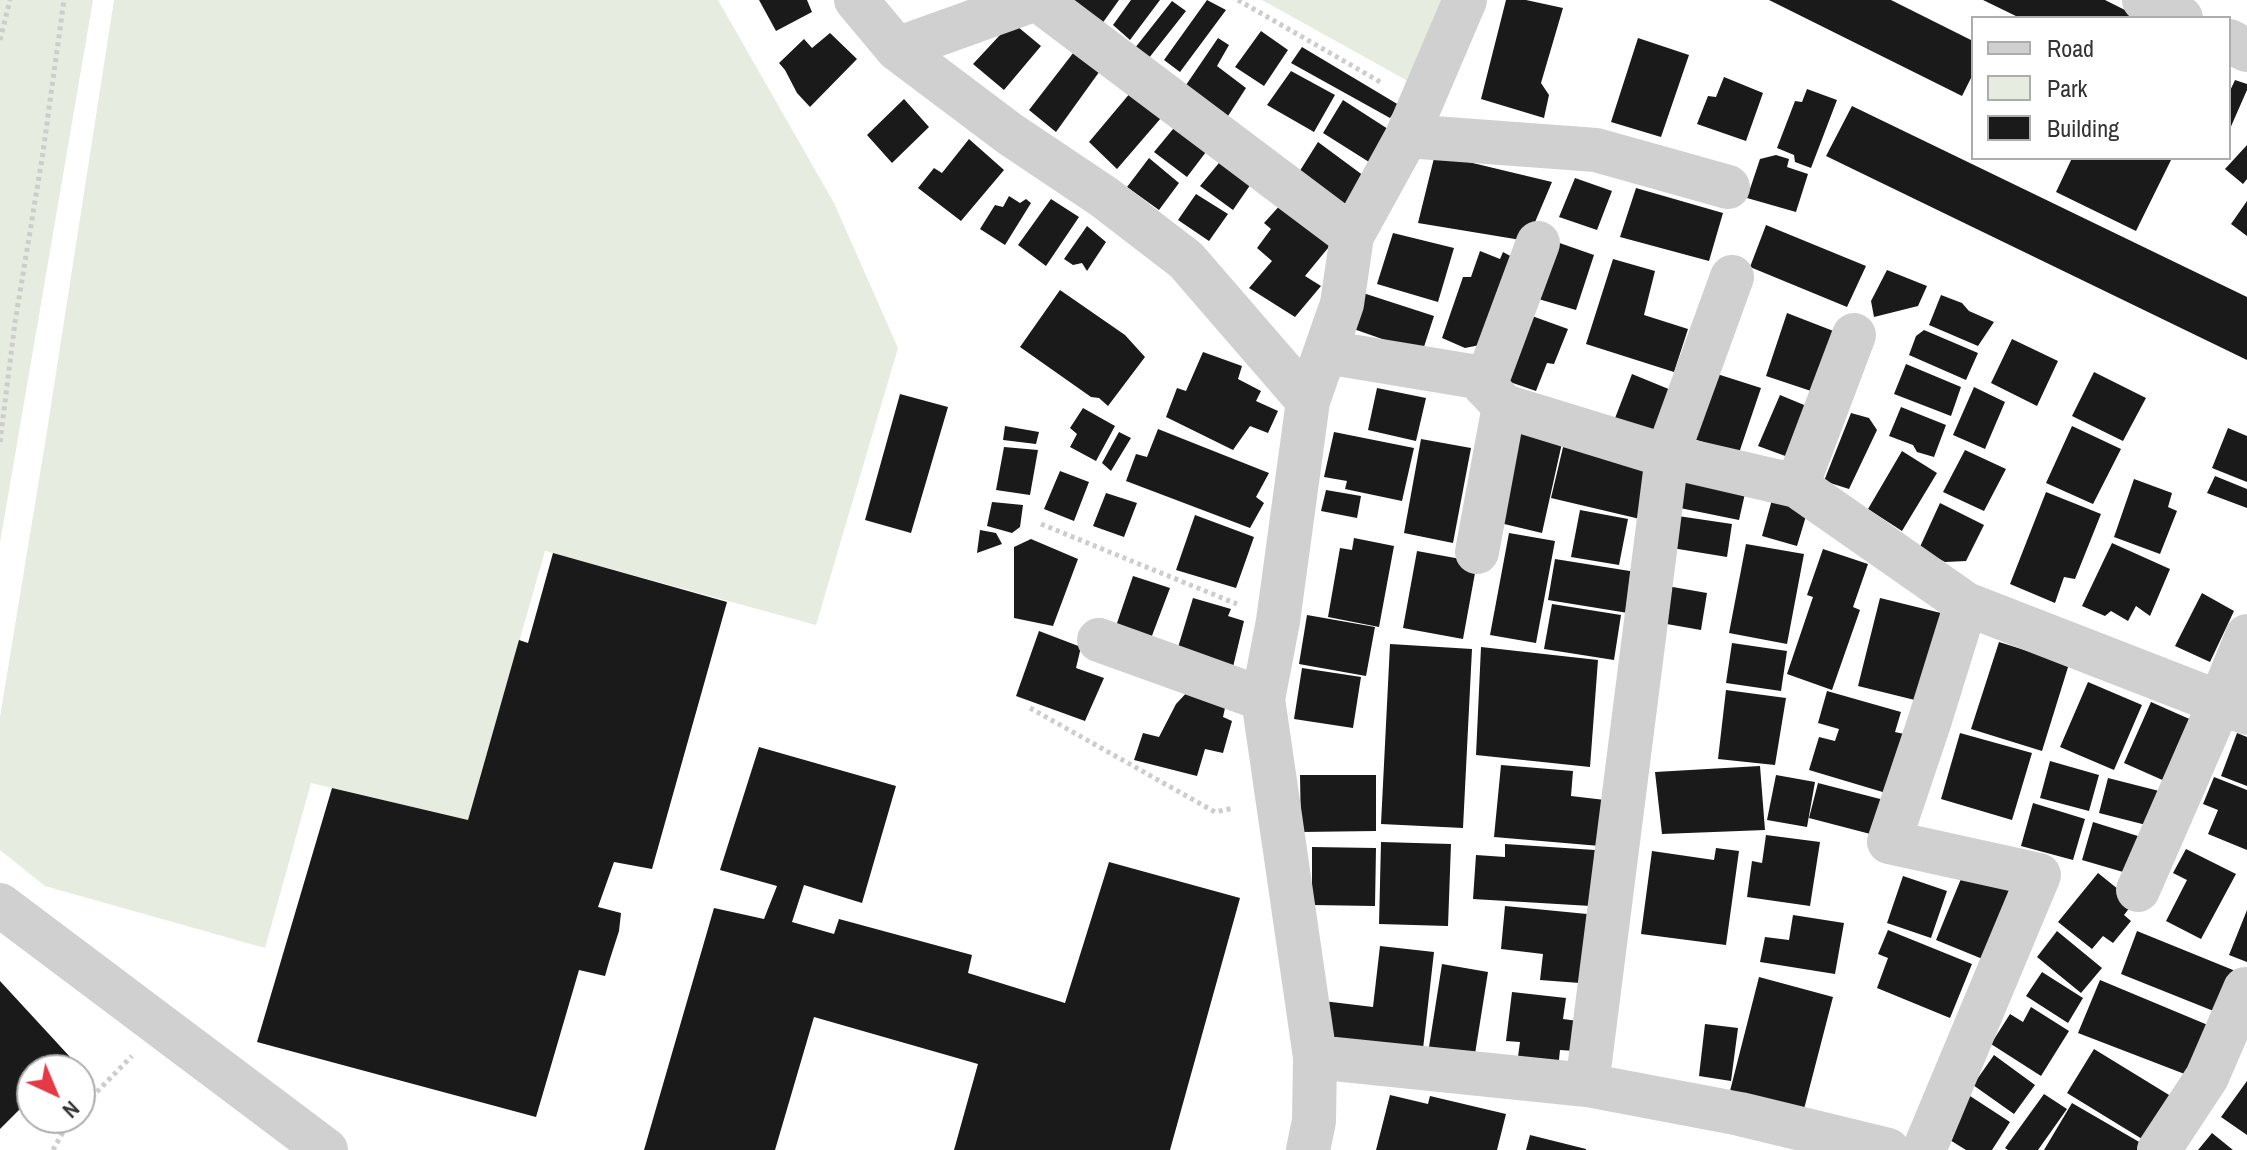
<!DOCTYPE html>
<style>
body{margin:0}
#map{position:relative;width:2247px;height:1150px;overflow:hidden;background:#fff;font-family:"Archivo Narrow",sans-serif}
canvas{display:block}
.legend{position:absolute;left:1971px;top:16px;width:260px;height:144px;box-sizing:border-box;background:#fff;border:2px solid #adadad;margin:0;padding:10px 14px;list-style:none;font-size:24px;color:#333}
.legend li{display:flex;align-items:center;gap:16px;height:40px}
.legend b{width:40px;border:2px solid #adadad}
.north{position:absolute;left:16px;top:1054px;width:80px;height:80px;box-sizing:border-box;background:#fff;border:2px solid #adadad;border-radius:50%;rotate:136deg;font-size:22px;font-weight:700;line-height:32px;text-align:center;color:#333}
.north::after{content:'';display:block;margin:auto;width:28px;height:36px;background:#e63946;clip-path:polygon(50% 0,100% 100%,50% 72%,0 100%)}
</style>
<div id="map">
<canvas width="2247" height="1150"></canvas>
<ul class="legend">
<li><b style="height:10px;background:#d0d0d0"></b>Road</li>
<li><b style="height:22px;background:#e6ecdf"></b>Park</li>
<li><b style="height:22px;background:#1a1a1a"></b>Building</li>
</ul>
<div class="north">N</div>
</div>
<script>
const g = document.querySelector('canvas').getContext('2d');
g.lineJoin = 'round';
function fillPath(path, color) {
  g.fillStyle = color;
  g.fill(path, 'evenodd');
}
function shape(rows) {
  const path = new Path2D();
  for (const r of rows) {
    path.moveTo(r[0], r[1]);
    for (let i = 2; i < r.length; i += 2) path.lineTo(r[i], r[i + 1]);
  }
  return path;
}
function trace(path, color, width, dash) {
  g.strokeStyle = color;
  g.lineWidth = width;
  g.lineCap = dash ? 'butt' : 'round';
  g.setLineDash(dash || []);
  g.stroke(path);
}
fillPath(shape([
 [0,0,93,0,0,543],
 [114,0,718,0,834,203,898,348,816,625,545,551,468,820,311,783,265,948,45,886,0,850,0,717,47,431],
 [1262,0,1451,0,1415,85]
]), '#e6ecdf');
fillPath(shape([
 [759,0,807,0,812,12,776,31],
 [1062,0,1119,0,1099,28],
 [1131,0,1160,0,1130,40,1113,25],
 [1207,0,1226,10,1180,72,1164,60],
 [1506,0,1526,0,1563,8,1541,83,1549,95,1544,118,1481,99],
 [1769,0,1891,0,1973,41,1973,74,1962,96],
 [1983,0,2105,0,2141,18,2020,18],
 [1172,1,1186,11,1145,63,1131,53],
 [1012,22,1041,46,1004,90,973,64],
 [1261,31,1288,50,1264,86,1235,67],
 [830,33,857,59,810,107,797,93,785,70,779,63,804,39,812,48],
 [1218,38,1229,45,1217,66,1246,88,1228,116,1186,85],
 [1638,38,1689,55,1661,137,1611,122],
 [1302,47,1399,105,1390,118,1291,63],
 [1077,48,1102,68,1056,132,1029,110],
 [1291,71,1335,95,1314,132,1267,105],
 [1724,77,1763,93,1746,141,1697,124,1708,96,1716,97],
 [2235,80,2247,84,2247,90,2229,131,2229,93],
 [1807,89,1837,100,1811,168,1795,162,1794,155,1777,148,1795,101,1802,102],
 [1131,92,1161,118,1117,169,1089,142],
 [904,99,929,127,892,163,867,135],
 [1343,100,1388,129,1369,162,1323,133],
 [1852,106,2247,297,2247,360,1826,156],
 [1178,123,1209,148,1187,177,1154,152],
 [969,139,1004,170,961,221,918,188,934,168,942,173],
 [1318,142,1364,176,1343,207,1296,177],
 [2247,145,2247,179,2243,184,2225,169],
 [1435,154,1552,182,1527,241,1418,223],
 [1776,155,1789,159,1787,167,1808,174,1796,212,1747,198,1760,159],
 [1149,158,1179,183,1159,210,1127,187],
 [1223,158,1253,181,1233,210,1200,186],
 [2072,158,2172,158,2136,231,2056,192],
 [1575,178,1612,191,1597,230,1559,217],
 [1636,188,1723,213,1709,261,1620,237],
 [1196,194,1228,214,1209,241,1178,220],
 [1009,196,1020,203,1026,199,1031,203,1005,245,980,229,995,205,1003,207],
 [1051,199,1079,217,1046,266,1018,245],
 [2247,201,2247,236,2231,224],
 [1282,203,1333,242,1305,276,1321,286,1295,317,1249,288,1272,261,1257,248,1271,229,1264,223],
 [1766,225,1866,266,1847,307,1750,267],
 [1087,226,1106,242,1087,271,1082,263,1073,265,1064,259],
 [1393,233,1454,248,1438,302,1377,284],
 [1551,240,1594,255,1576,310,1535,298],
 [1480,251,1500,259,1503,252,1514,258,1480,345,1465,348,1442,338,1463,277,1471,277],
 [1613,259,1655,271,1644,315,1688,329,1674,372,1586,344],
 [1887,270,1927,286,1918,306,1874,317,1871,301],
 [1060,290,1125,335,1145,357,1108,406,1099,398,1091,397,1020,347],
 [1360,292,1434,316,1422,353,1348,327],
 [1941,295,1962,303,1969,311,1994,322,1978,346,1929,325],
 [1787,313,1836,332,1814,392,1766,376],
 [1532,316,1568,329,1554,364,1547,363,1536,391,1507,381],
 [1924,330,1978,353,1966,380,1909,355,1916,336],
 [2012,339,2058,361,2037,406,1991,383],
 [1203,352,1242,366,1238,379,1261,391,1256,401,1278,411,1268,433,1250,426,1233,450,1166,417,1177,388,1186,391],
 [1906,364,1961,387,1951,416,1894,394],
 [2094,372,2146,398,2123,441,2072,416],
 [1714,373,1761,388,1739,453,1690,438],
 [1632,374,1671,390,1654,440,1612,426],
 [1974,387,2005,402,1985,449,1953,435],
 [1377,388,1426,398,1416,441,1368,430],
 [900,394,948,407,911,533,865,520],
 [1780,395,1809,407,1788,457,1758,446],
 [1901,407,1946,425,1934,457,1917,452,1913,445,1889,436],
 [1083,408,1115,426,1096,461,1070,447,1077,434,1070,428],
 [1851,413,1869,418,1877,430,1849,489,1824,481],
 [1005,426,1039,432,1036,444,1003,440],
 [2072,426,2121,449,2093,504,2046,483],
 [2228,428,2247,436,2247,482,2212,468],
 [1158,429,1269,473,1256,497,1264,503,1250,528,1126,481,1136,454,1147,457],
 [1119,432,1131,438,1111,471,1102,463],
 [1334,432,1414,448,1402,501,1345,489,1347,481,1324,477],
 [1519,432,1562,443,1542,533,1500,523],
 [1421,439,1471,448,1453,543,1404,533],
 [1564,443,1653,463,1640,519,1551,498],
 [1004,447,1038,450,1030,495,996,490],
 [1965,450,2006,469,1984,511,1943,492],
 [1902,451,1937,473,1902,531,1868,509],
 [1060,471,1089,482,1074,521,1044,509],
 [1683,476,1746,489,1739,520,1675,507],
 [2215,476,2247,489,2247,508,2207,493],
 [2134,479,2172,493,2168,507,2177,511,2160,554,2114,537],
 [1326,490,1361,496,1357,518,1321,511],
 [2046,492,2101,514,2075,579,2064,577,2055,603,2010,584],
 [1106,493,1137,503,1124,537,1093,526],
 [1773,496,1809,506,1797,546,1762,536],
 [992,502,1023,505,1020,527,1012,533,987,526],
 [1940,503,1984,525,1966,561,1945,562,1919,549],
 [1580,510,1628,519,1619,565,1571,557],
 [1195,515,1254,537,1236,588,1176,570],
 [1678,516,1732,524,1727,557,1672,548],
 [980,530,996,533,1002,544,977,553],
 [1509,533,1555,541,1536,643,1490,635],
 [1354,538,1394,546,1379,627,1328,617,1340,548,1352,550],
 [1031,539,1078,559,1053,626,1014,618,1014,547],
 [2112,543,2170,569,2150,616,2136,606,2128,621,2111,611,2105,616,2082,606],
 [1746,544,1804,554,1787,644,1729,633],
 [1823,549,1868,564,1853,607,1860,610,1832,690,1787,674,1813,597,1807,595],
 [1417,551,1477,562,1463,639,1403,628],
 [553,553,727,602,652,869,614,862,598,907,621,913,619,931,609,962,605,976,579,970,536,1117,257,1042,332,788,468,820,519,640,528,643],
 [1555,559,1636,572,1628,613,1548,600],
 [1133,576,1170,588,1150,641,1115,629],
 [1667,586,1707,593,1701,630,1661,623],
 [2202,593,2234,611,2210,662,2175,646],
 [1193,598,1231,609,1228,616,1244,621,1233,667,1176,654],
 [1880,598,1945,614,1923,702,1858,686],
 [1552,604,1621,615,1614,660,1544,649],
 [1307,615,1375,627,1366,676,1299,664],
 [1039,631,1081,647,1076,668,1104,678,1085,721,1016,696],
 [1999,642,2069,664,2042,751,1971,729],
 [1732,643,1787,651,1781,691,1726,683],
 [1390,644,1472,649,1463,828,1381,824],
 [1481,647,1598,660,1590,767,1476,755],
 [1302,668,1361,677,1353,728,1294,719],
 [2088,682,2142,705,2114,770,2060,747],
 [1191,688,1227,699,1223,717,1232,721,1223,753,1205,749,1197,776,1134,760,1143,733,1159,737,1176,704],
 [1726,690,1786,698,1775,765,1718,759],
 [1827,691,1901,712,1895,732,1904,734,1886,793,1809,770,1819,737,1835,741,1839,729,1818,723],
 [2151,702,2194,721,2167,782,2124,763],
 [1960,733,2032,753,2012,820,1941,799],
 [2237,733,2247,737,2247,786,2221,776],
 [759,747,896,786,862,903,804,885,792,922,834,934,839,919,972,955,968,973,1065,1003,1109,862,1240,898,1170,1150,954,1150,978,1064,814,1017,775,1150,644,1150,714,908,764,919,777,886,720,870],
 [2050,761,2099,775,2089,811,2040,798],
 [1501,765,1573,771,1571,796,1605,800,1600,846,1494,837],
 [1760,766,1765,830,1662,834,1655,772],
 [1300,775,1376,775,1376,831,1301,832],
 [1776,775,1815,782,1807,827,1767,820],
 [2214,777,2247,790,2247,850,2208,834,2218,810,2203,804],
 [2108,778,2163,792,2154,827,2099,813],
 [1818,783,1888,801,1878,836,1809,818],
 [2033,803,2085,819,2073,860,2021,846],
 [2093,822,2141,837,2130,874,2082,860],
 [1766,835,1820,842,1810,906,1747,897,1752,861,1762,863],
 [1381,842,1451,844,1448,926,1379,924],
 [1505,844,1595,850,1591,906,1473,899,1476,855,1505,857],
 [1312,847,1376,848,1375,906,1312,905],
 [1716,848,1739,851,1726,945,1641,934,1652,851,1714,860],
 [2186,849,2236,874,2201,939,2166,921,2187,880,2173,873],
 [1965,869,2019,891,1990,962,1936,940],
 [2098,873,2134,902,2124,915,2131,921,2113,943,2103,936,2092,949,2058,922],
 [1903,876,1947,891,1931,938,1887,923],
 [1505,906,1587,914,1580,983,1540,980,1543,954,1501,949],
 [2247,910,2247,962,2229,955],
 [1793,915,1844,923,1835,974,1760,962,1765,937,1789,940],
 [1888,930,1972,964,1950,1018,1877,988,1888,958,1878,954],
 [2057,931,2102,968,2081,993,2037,957],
 [2137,931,2238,972,2221,1014,2121,974],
 [1380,946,1434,952,1423,1049,1319,1038,1323,1001,1373,1007],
 [1442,964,1488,972,1475,1054,1429,1047],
 [2042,972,2083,998,2068,1023,2026,996],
 [1759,977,1833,997,1804,1109,1730,1091],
 [2100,980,2215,1028,2195,1078,2078,1033],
 [0,981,71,1058,59,1070,32,1070,32,1097,0,1129],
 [1512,992,1566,998,1563,1019,1578,1021,1575,1051,1560,1050,1558,1069,1517,1064,1520,1042,1506,1041],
 [2031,1007,2069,1031,2041,1076,1991,1044,2010,1014,2023,1022],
 [1705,1024,1738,1028,1731,1081,1699,1076],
 [2094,1049,2174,1098,2147,1142,2067,1093],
 [1994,1055,2035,1085,2014,1114,1973,1085],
 [2247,1081,2247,1135,2221,1117],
 [2044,1094,2067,1109,2038,1150,2008,1150,2005,1148],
 [1390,1095,1428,1104,1430,1096,1506,1114,1497,1150,1376,1150],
 [1970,1096,2010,1122,1992,1150,1966,1150,1945,1137],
 [2072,1103,2153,1150,2044,1150],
 [2212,1133,2233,1150,2198,1150],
 [1530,1135,1586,1149,1586,1150,1526,1150]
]), '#1a1a1a');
trace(shape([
 [1238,0,1382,83],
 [0,40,10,0],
 [0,442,15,322,42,159,64,0],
 [1041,524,1237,604],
 [1030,708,1215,812,1234,808],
 [80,1109,132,1056],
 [53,1150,71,1118]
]), '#cdcdcd', 5, [4, 4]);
trace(shape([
 [856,0,897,49,1010,134,1104,197,1186,260,1308,401],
 [1038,0,1352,236],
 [2144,0,2181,18],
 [2229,41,2247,50],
 [897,49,1033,0],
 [1407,136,1596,150,1728,187],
 [1326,352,1477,377,1504,406,1667,456,1797,486,1966,604,2247,713],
 [1485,386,1538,243],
 [1797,486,1854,335],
 [1477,552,1504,406],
 [1099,640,1263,699],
 [2138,890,2220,702,2247,636],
 [0,905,326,1150],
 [1315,1057,1587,1085,1740,1114,1888,1150],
 [1587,1085,1667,456,1732,277],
 [1308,1150,1314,1121,1315,1057,1263,699,1278,621,1308,401,1342,304,1352,236,1407,136,1465,0],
 [1924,1150,2039,875,1889,842,1930,720,1966,604],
 [2159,1150,2207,1077,2245,989]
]), '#d0d0d0', 44);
</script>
